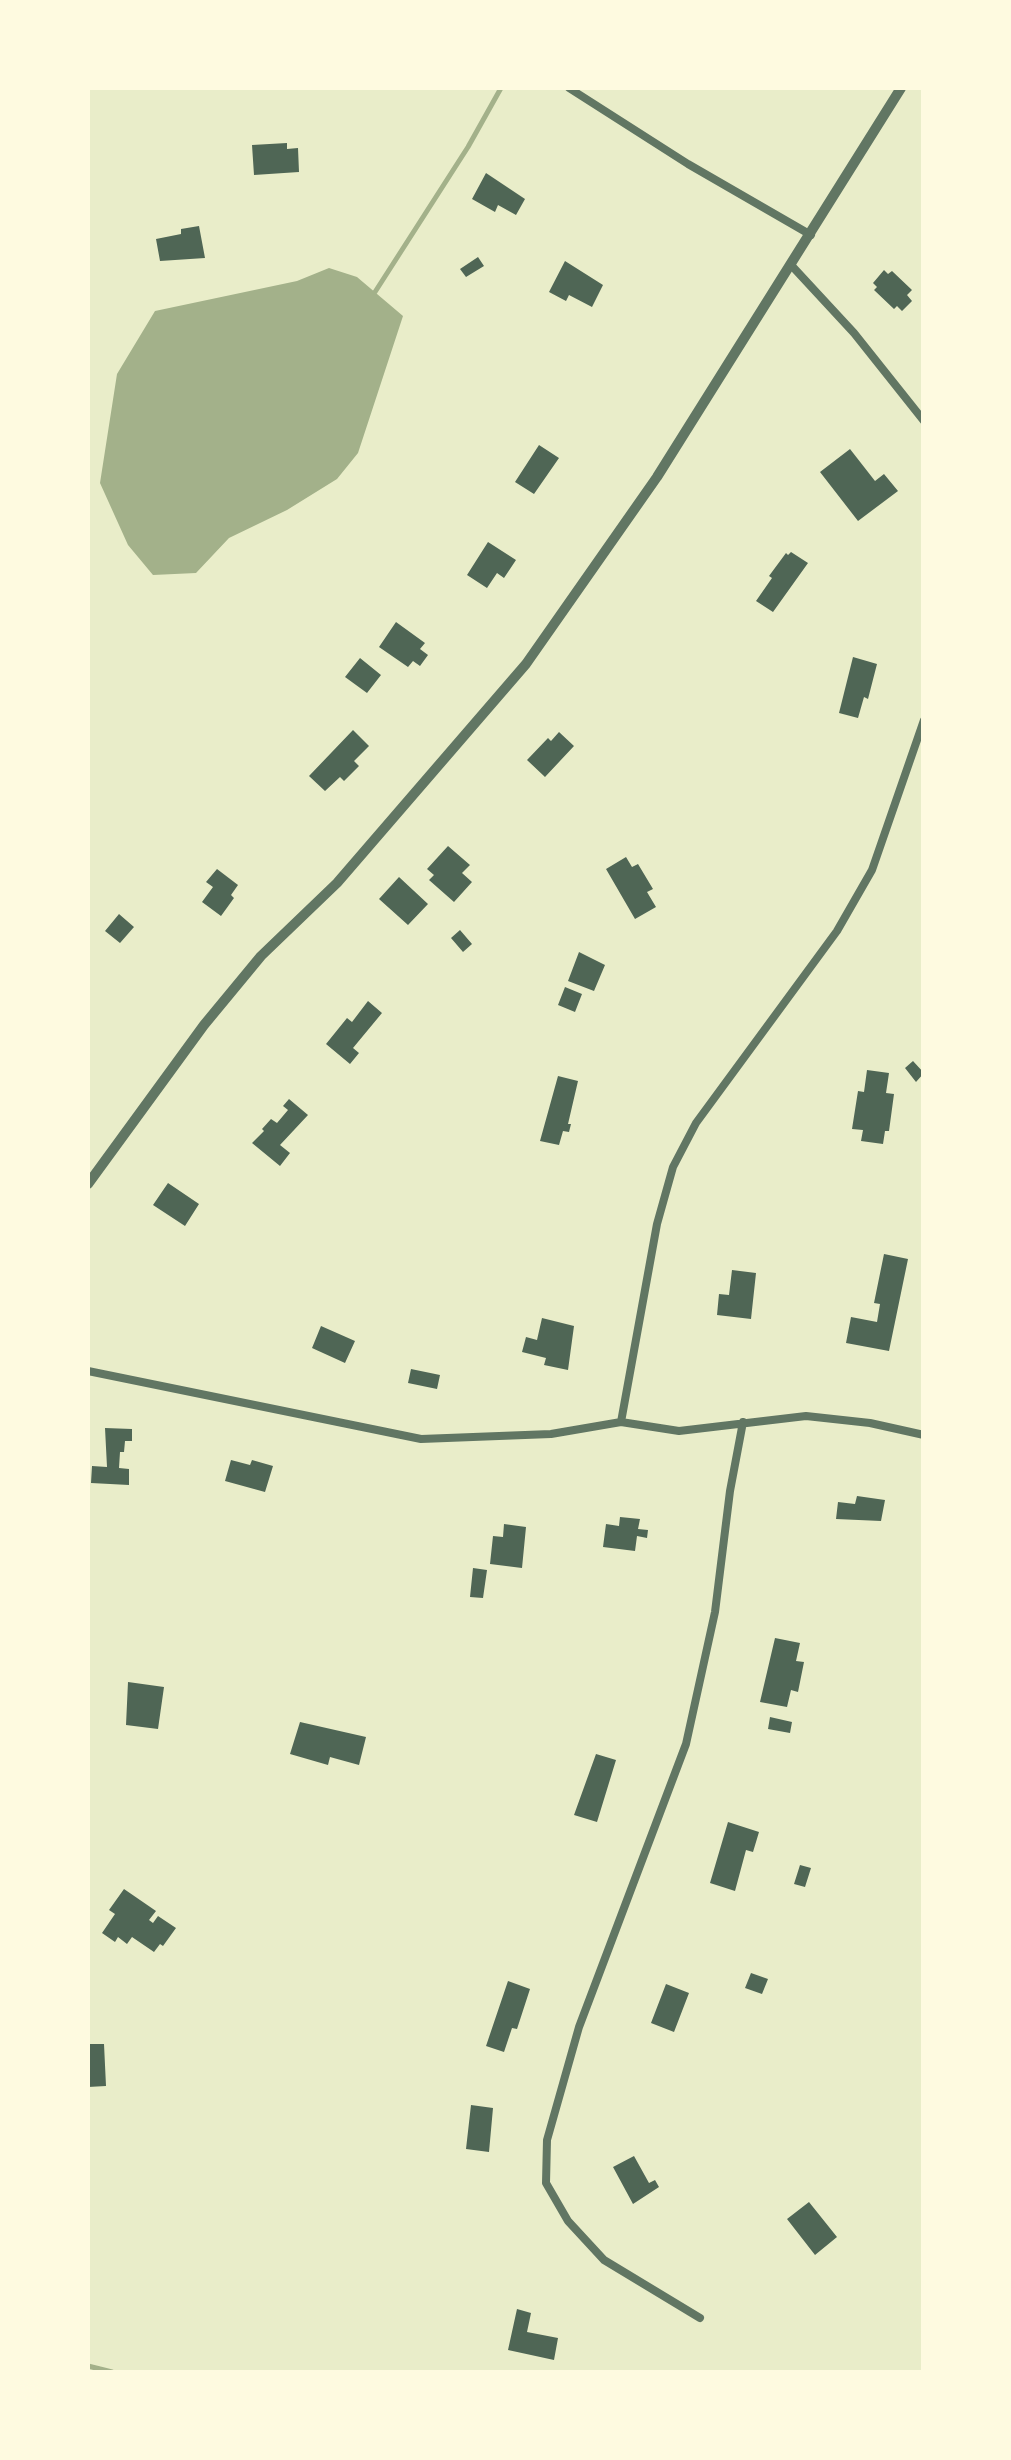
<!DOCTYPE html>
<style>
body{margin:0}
#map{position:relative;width:1011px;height:2460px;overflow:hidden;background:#e9edc9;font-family:Roboto,sans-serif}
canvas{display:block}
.frame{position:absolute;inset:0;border:90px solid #fefae0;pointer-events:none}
</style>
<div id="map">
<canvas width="1011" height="2460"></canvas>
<div class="frame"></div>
</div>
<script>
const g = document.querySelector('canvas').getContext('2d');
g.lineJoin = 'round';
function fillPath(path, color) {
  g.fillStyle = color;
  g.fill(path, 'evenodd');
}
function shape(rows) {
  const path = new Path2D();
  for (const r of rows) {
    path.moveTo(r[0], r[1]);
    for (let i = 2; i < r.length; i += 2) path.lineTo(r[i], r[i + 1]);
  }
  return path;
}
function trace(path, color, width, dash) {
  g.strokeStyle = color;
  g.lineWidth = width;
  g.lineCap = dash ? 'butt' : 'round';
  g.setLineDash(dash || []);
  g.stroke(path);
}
fillPath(shape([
 [329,268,357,277,403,316,358,453,337,479,287,510,229,538,196,573,153,575,128,545,100,483,117,374,155,311,297,281]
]), '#a3b18a');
trace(shape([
 [375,292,468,147,501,88],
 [88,2366,112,2372]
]), '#a3b18a', 5);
fillPath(shape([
 [287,143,287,149,298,148,299,172,254,175,252,145],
 [486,173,525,199,516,215,498,205,495,212,472,199],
 [199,226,205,258,160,261,156,239,181,234,181,229],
 [478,257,484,266,466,277,460,269],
 [565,261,603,285,592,307,569,295,566,301,549,292],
 [884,270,888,274,892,271,912,290,907,295,912,301,902,311,897,306,894,309,874,290,877,287,873,283],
 [539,445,559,458,534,494,515,482],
 [850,449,875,481,884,474,898,491,858,521,820,472],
 [488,542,516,560,504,578,497,573,487,588,467,575],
 [791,552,808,563,773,612,756,601,772,578,769,576,786,553,788,555],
 [396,622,425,643,420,649,428,655,420,666,413,661,408,667,379,647],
 [853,657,877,664,868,699,864,697,858,718,839,713],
 [360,658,381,675,367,693,345,677],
 [353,730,369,746,354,761,359,766,344,781,340,777,325,791,309,776],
 [559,732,574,746,545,777,527,760,548,738,551,741],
 [448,846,470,865,462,873,472,882,454,902,429,880,434,875,427,869],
 [626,857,632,867,638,864,653,889,647,892,656,907,635,919,606,869],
 [217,869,238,885,231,895,234,898,221,916,202,902,213,887,206,882],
 [399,877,428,904,408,925,379,899],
 [119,914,134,927,120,943,105,931],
 [460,930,472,944,463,952,451,938],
 [579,952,605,965,594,991,568,981],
 [565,987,582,994,575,1012,558,1005],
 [368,1001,382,1013,353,1048,359,1053,350,1064,326,1044,347,1018,352,1022],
 [913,1061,924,1073,916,1082,905,1068],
 [867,1070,889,1073,886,1093,894,1094,889,1131,885,1131,883,1144,861,1141,863,1130,852,1129,858,1091,864,1092],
 [558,1076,578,1081,568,1124,571,1124,569,1132,563,1131,559,1145,540,1141],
 [289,1099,308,1115,280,1145,290,1153,280,1166,252,1143,264,1131,262,1129,271,1119,277,1123,288,1110,283,1106],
 [168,1183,199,1204,185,1226,153,1205],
 [884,1254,908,1259,889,1351,846,1343,851,1317,877,1322,880,1304,874,1303],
 [732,1270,756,1273,751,1319,717,1315,719,1294,729,1295],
 [542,1318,574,1326,568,1370,544,1365,546,1358,522,1352,526,1337,537,1340],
 [321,1326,355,1341,345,1363,312,1348],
 [411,1369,440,1375,437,1389,408,1383],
 [105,1428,132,1429,132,1441,125,1441,124,1452,120,1452,119,1468,129,1469,129,1485,91,1483,92,1466,107,1467],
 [231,1460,250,1465,252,1460,273,1466,265,1492,225,1481],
 [857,1496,885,1500,881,1521,836,1519,838,1502,855,1504],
 [620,1517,640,1519,638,1529,648,1530,647,1538,637,1536,635,1551,603,1547,606,1524,619,1526],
 [504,1524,526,1527,522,1568,490,1564,493,1536,503,1537],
 [473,1568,487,1570,483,1598,470,1597],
 [775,1638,800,1643,796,1661,804,1662,798,1692,791,1690,787,1707,760,1702],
 [128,1682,164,1687,158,1729,126,1725],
 [770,1717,792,1722,790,1733,768,1729],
 [300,1722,366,1737,359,1765,330,1757,328,1765,290,1754],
 [596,1754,616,1760,597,1822,574,1815],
 [728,1822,759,1832,753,1852,746,1850,735,1891,710,1883],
 [800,1865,811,1868,805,1887,794,1884],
 [124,1889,156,1911,149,1920,153,1923,158,1916,176,1928,163,1946,160,1944,154,1952,132,1937,127,1944,118,1937,115,1942,102,1933,115,1914,109,1910],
 [751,1973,768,1979,762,1994,745,1988],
 [508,1981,530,1989,517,2029,512,2028,504,2052,486,2046],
 [666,1984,689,1993,674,2032,651,2023],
 [88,2044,104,2044,106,2086,88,2087],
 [471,2105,493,2108,489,2152,466,2149],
 [634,2156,649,2183,655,2180,659,2187,633,2204,613,2167],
 [809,2202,837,2237,815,2255,787,2219],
 [517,2309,531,2313,527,2332,558,2338,554,2360,508,2350]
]), '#4f6655');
trace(shape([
 [569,88,688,164,811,235],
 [792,266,854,333,924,421],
 [88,1371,421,1439,551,1434,621,1422,679,1431,806,1416,870,1423,924,1435],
 [621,1422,657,1224,673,1167,696,1123,837,931,872,870,924,720],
 [700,2318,604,2260,568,2221,546,2183,547,2140,579,2027,686,1744,715,1612,730,1491,743,1422]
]), '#617663', 8);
trace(shape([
 [88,1184,204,1025,261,956,337,883,526,664,657,477,901,88]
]), '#617663', 10);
</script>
